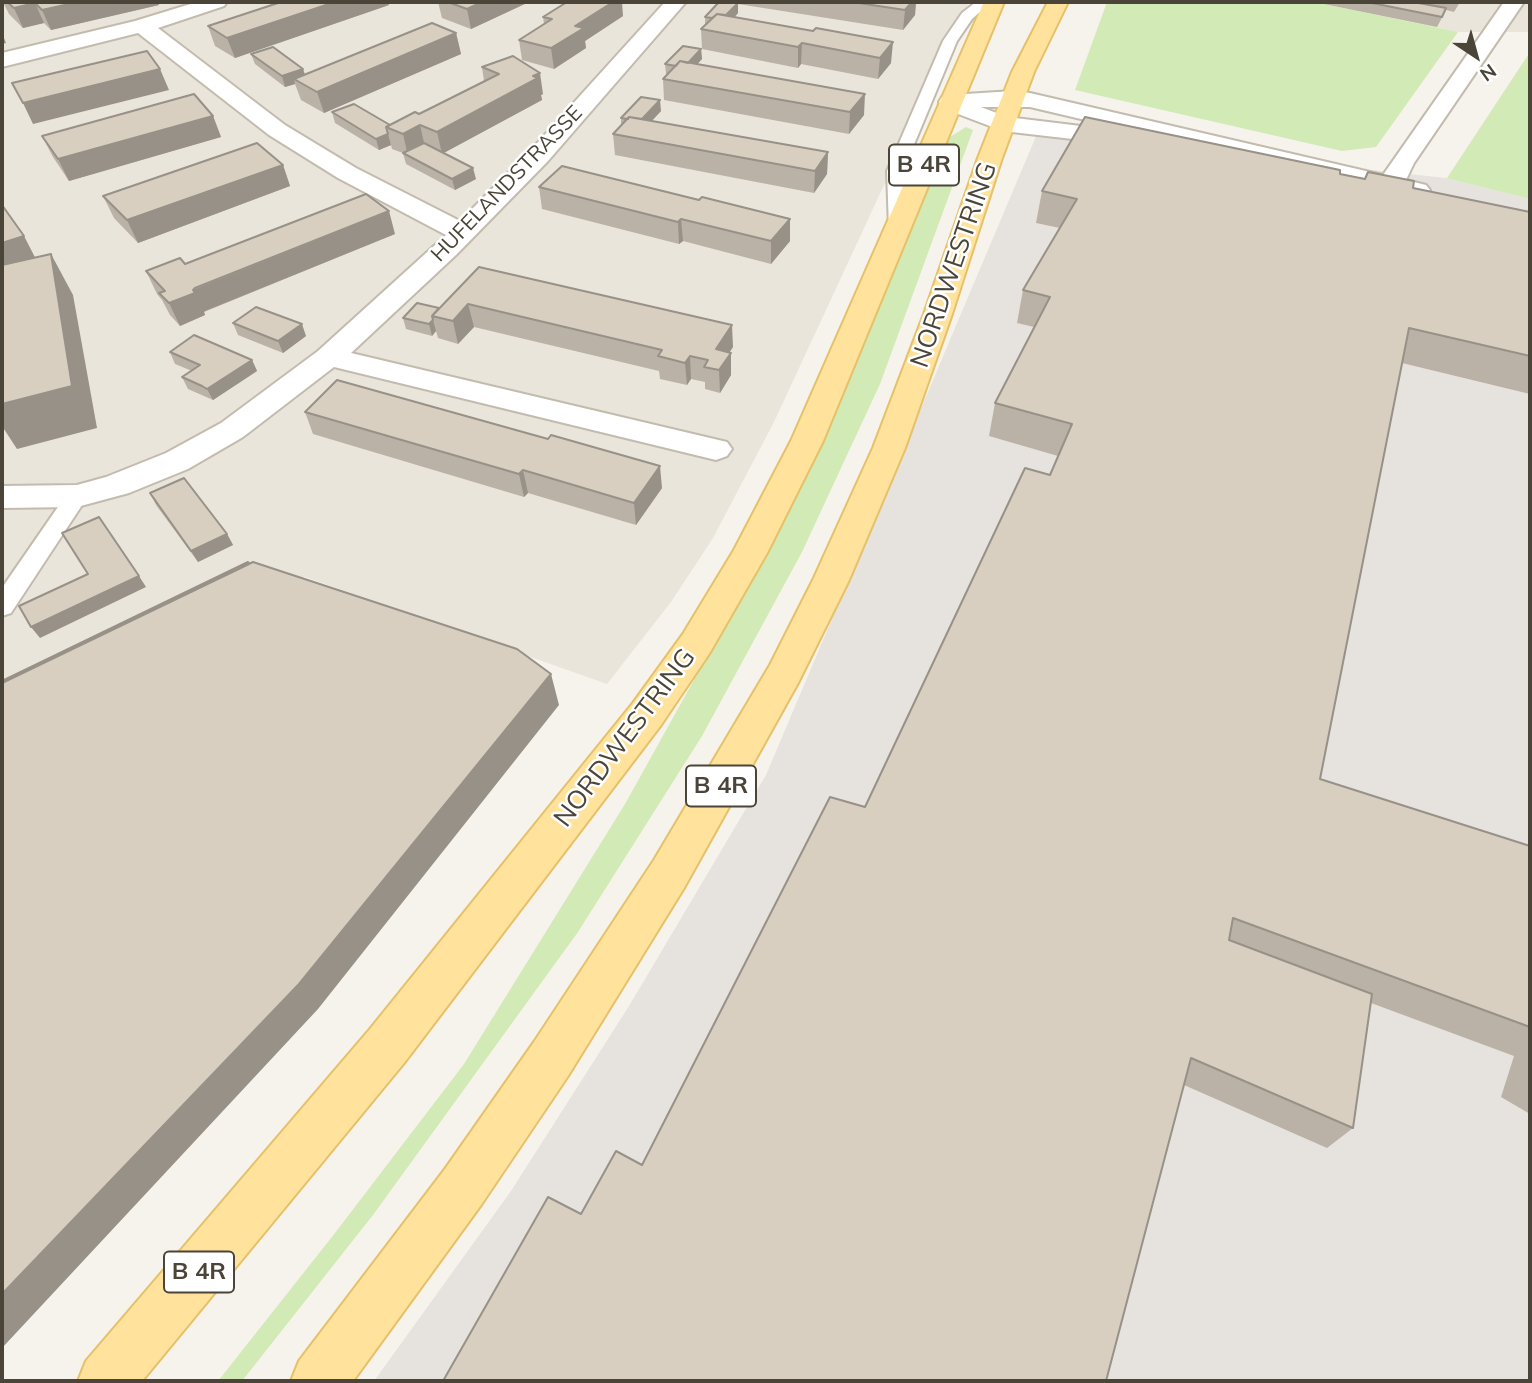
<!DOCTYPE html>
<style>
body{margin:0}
#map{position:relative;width:1532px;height:1383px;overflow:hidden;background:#f6f3ec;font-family:Mulish,sans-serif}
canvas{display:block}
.frame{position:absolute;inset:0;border:4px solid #4b4439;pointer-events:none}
.north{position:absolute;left:1441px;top:21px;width:70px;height:70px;-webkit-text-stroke:5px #fff;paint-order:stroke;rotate:144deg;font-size:19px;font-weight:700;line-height:28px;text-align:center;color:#4b4439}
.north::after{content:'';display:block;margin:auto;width:24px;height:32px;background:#4b4439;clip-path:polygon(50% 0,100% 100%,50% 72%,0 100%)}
</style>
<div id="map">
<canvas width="1532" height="1383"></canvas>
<div class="frame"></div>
<div class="north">N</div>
</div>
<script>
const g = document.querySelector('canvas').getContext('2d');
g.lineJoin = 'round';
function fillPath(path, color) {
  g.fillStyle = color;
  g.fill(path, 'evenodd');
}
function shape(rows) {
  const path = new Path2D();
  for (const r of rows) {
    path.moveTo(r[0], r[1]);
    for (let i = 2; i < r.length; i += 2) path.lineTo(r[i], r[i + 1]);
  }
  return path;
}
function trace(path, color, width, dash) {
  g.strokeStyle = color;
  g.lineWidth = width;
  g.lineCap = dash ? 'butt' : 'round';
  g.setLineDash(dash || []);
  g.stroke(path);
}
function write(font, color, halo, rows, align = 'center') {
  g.font = font + ' Mulish,sans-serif';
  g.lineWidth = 5;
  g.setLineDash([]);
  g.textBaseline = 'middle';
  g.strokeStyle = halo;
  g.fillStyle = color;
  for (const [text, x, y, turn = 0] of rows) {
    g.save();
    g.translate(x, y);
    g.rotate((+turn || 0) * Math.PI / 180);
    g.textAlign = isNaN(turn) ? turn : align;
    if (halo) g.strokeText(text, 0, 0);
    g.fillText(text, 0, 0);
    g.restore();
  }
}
fillPath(shape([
 [2,2,969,2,774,422,713,538,671,602,607,684,305,577,2,727],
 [1315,2,1530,2,1530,32,1458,32]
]), '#eae5da');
fillPath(shape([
 [1037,134,1446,178,1530,199,1530,1381,374,1381,511,1191,629,1006,766,775]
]), '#e6e2dd');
fillPath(shape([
 [1107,2,1315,2,1458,32,1376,147,1342,151,1075,90],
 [1530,52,1530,199,1446,178,1447,178],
 [966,127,973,130,880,384,802,552,702,736,578,932,373,1215,242,1381,218,1381,335,1233,464,1064,625,804,794,500,828,430,943,147,950,137]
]), '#d2eab5');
const service = shape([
 [976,2,991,2,972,19,957,41,903,171,907,228,898,233,892,232,889,228,887,171,943,41,962,13,976,2],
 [77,488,85,491,88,496,11,613,2,616,2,588,69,491,77,488]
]);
const minor = shape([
 [197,2,227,2,224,6,158,28,285,125,356,168,460,221,530,151,665,2,686,2,548,161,456,255,351,353,727,442,732,449,727,456,716,460,334,367,243,437,188,469,129,493,77,507,2,508,2,486,77,485,106,477,166,453,221,423,318,351,446,235,338,178,269,135,138,33,2,67,2,53,135,21,197,2],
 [1504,2,1524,2,1414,163,1406,180,1426,185,1430,190,1426,195,1417,198,1030,107,981,107,1007,117,1081,126,1089,128,1093,133,1089,138,1081,140,1003,131,958,114,955,109,942,107,939,102,942,97,950,95,1013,91,1030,93,1383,175,1504,2]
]);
const primary = shape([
 [984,2,1004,2,823,441,767,553,709,654,661,725,404,1063,142,1381,78,1381,86,1361,370,1029,633,703,683,634,734,550,791,441,984,2],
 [1048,2,1068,2,1034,72,1002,158,952,314,905,448,849,580,798,683,684,888,568,1076,481,1205,353,1381,291,1381,299,1361,445,1169,534,1042,654,860,770,665,813,580,873,448,924,314,978,158,1012,72,1048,2]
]);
trace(service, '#c2bbae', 4);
trace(minor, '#c2bbae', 4);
trace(primary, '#e6c16a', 4);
fillPath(service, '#fff');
fillPath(minor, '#fff');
fillPath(primary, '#ffe39c');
fillPath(shape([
 [3,2,157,2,159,5,51,30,44,23,23,28,9,14],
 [438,2,529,2,471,29,442,18],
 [735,2,916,2,915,15,903,30,738,4,738,13,735,17,813,31,891,63,878,79,801,64,798,68,702,49,701,29,705,25,705,17],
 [1314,2,1460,2,1454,12,1446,10,1437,27],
 [389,5,235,58,215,46,208,26],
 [623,16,585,41,586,48,554,69,522,60,519,40,544,24,543,17],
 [456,33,461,54,324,113,301,100,295,84,285,87,255,64,251,54,305,75],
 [701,49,702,59,697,64,864,115,849,134,664,100,663,79,667,75,666,74,665,64],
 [513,56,543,94,541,95,542,100,443,153,476,179,455,190,406,164,403,153,392,149,391,145,379,150,335,123,332,112,390,125,419,114,484,81,482,67],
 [661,111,652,121,828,152,827,174,814,193,615,155,613,134,621,125,621,118],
 [213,116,221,137,69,181,53,157,42,136],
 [283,165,290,186,138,243,114,218,103,196],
 [1340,174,1530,212,1530,394,1402,363,1320,779,1530,846,1530,1114,1501,1097,1514,1056,1371,1003,1353,1128,1327,1148,1184,1085,581,1214,642,1165,865,807,1050,475,1058,456,989,436,995,403,1034,327,1017,323,1023,290,1060,228,1036,223,1042,191],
 [539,187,790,241,771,264,683,241,679,244,542,209],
 [395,234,204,312,205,315,180,326,170,315,162,300,157,294,146,271,185,264],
 [479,267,733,347,729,352,731,375,720,393,705,389,705,382,691,379,687,385,660,379,659,371,474,327,458,344,438,338,436,331,432,336,406,329,403,318,439,308],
 [233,323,306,336,283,353,238,335],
 [170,352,252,360,257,371,213,400,188,389,182,377,192,371,175,364],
 [305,412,662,488,636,525,528,493,524,497,313,434],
 [150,493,227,534,233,545,198,562,156,505]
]), '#bab2a6');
fillPath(shape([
 [78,2,157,2,159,5,51,30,42,10],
 [335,2,388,2,389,5,235,58,227,38],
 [482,2,529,2,471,29,467,9],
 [613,2,622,2,623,16,585,41,586,48,554,69,551,48,575,26],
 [912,2,916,2,915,15,903,30,905,10],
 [35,3,44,23,23,28,14,8],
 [738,3,738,13,722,30,722,20],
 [2,33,6,43,2,44],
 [456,33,461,54,324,113,317,92],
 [893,42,891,63,878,79,880,58],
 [802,43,801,64,798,68,798,47],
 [701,49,702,59,684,78,683,67],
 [160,69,169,90,33,124,23,103],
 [303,69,307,80,294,79,295,84,285,87,282,76],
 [540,73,543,94,541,95,542,100,442,154,437,132],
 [865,94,864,115,849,134,850,112],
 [660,100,661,111,641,132,640,121],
 [213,116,221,137,69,181,58,159],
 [420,125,425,147,408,156,403,134],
 [388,134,391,145,379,150,376,139],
 [828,152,827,174,814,193,815,171],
 [283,165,290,186,138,243,127,220],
 [473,168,476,179,455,190,452,179],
 [389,211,395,234,205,311,204,312,205,315,180,326,169,303,193,290],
 [681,219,683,241,679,244,678,222],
 [790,219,790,241,771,264,771,241],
 [24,236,41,269,2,282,2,243],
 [51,254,73,295,97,428,17,449,2,426,2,404],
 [468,304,474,327,458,344,453,321],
 [433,320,436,331,432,336,429,324],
 [302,324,306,336,283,353,278,341],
 [732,325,733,347,718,370,716,349],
 [731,353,731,375,720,393,719,370],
 [690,356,691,379,687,385,685,363],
 [252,360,257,371,213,400,207,389],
 [660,466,662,488,636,525,634,503],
 [523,470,528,493,524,497,519,474],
 [227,534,233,545,198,562,191,551],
 [139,576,146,587,40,638,31,627],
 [551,674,559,705,318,1009,2,1348,2,1294]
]), '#979187');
const building = shape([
 [7,2,78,2,42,10,35,3,14,8,7,2],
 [281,2,335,2,227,38,208,26,281,2],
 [448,2,482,2,467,9,448,2],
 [567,2,613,2,575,26,584,28,551,48,519,40,552,19,543,17,567,2],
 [719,2,738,3,726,15,717,14,712,18,705,17,719,2],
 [852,2,912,2,905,10,852,2],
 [1367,2,1413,2,1446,8,1442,17,1367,2],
 [717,14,813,31,816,28,893,42,880,58,802,43,798,47,701,29,717,14],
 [432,23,456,33,317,92,294,79,432,23],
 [683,46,701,49,688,63,680,61,676,66,665,64,683,46],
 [273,47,303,69,282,76,251,54,273,47],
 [147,51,160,69,23,103,12,83,147,51],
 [513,56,540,73,533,76,538,78,437,132,420,125,403,134,386,127,415,112,419,114,499,74,482,67,513,56],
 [680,61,865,94,850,112,663,79,680,61],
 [194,94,213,116,58,159,42,136,194,94],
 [641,97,660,100,642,119,629,117,628,119,621,118,641,97],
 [354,104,390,125,386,127,388,134,376,139,332,112,354,104],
 [629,117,828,152,815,171,613,134,629,117],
 [1085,117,1340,170,1340,174,1365,179,1368,172,1414,181,1413,188,1530,212,1530,356,1409,328,1320,779,1530,846,1530,1027,1233,918,1229,940,1372,994,1353,1128,1191,1058,1106,1381,443,1381,548,1197,581,1214,616,1151,642,1165,830,797,865,807,1025,468,1050,475,1072,424,995,403,1050,297,1023,290,1077,199,1042,191,1085,117],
 [257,143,283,165,127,220,103,196,257,143],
 [424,143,473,168,452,179,403,153,424,143],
 [562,166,699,200,702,197,790,219,771,241,681,219,678,222,539,187,562,166],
 [366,194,389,211,195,288,193,290,195,293,169,303,159,293,165,291,146,271,180,258,185,264,366,194],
 [2,205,24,236,2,243,2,205],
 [51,254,72,386,2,404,2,265,51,254],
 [479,267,732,325,716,349,731,353,719,370,704,367,708,360,690,356,685,363,658,356,662,350,468,304,453,321,432,316,479,267],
 [417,303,439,308,432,316,433,320,429,324,403,318,417,303],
 [256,307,302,324,278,341,233,323,256,307],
 [194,335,252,360,207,389,202,386,182,377,200,365,170,352,194,335],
 [337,380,548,439,551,435,660,466,634,503,523,470,519,474,305,412,337,380],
 [184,478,227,534,191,551,150,493,184,478],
 [99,517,139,576,31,627,19,606,88,574,62,533,99,517],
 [248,562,249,564,2,683,2,681,248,562],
 [253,562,517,649,551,674,299,984,2,1294,2,683,253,562]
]);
fillPath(building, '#d8cfc1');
trace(building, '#979187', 2);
write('21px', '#4b4439', '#fff', [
 ["HUFELANDSTRASSE",507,184,-46]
]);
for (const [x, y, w] of [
 [924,165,70],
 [721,786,70],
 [199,1272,70]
]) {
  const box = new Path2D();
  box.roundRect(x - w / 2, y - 20.5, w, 41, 5);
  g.fillStyle = '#fff';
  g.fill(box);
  trace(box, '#4b4439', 2);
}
write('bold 24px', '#4b4439', null, [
 ["B 4R",924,165],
 ["B 4R",721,786],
 ["B 4R",199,1272]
]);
write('26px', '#4b4439', '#fff', [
 ["NORDWESTRING",954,265,-71],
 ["NORDWESTRING",625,738,-53]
]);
</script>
